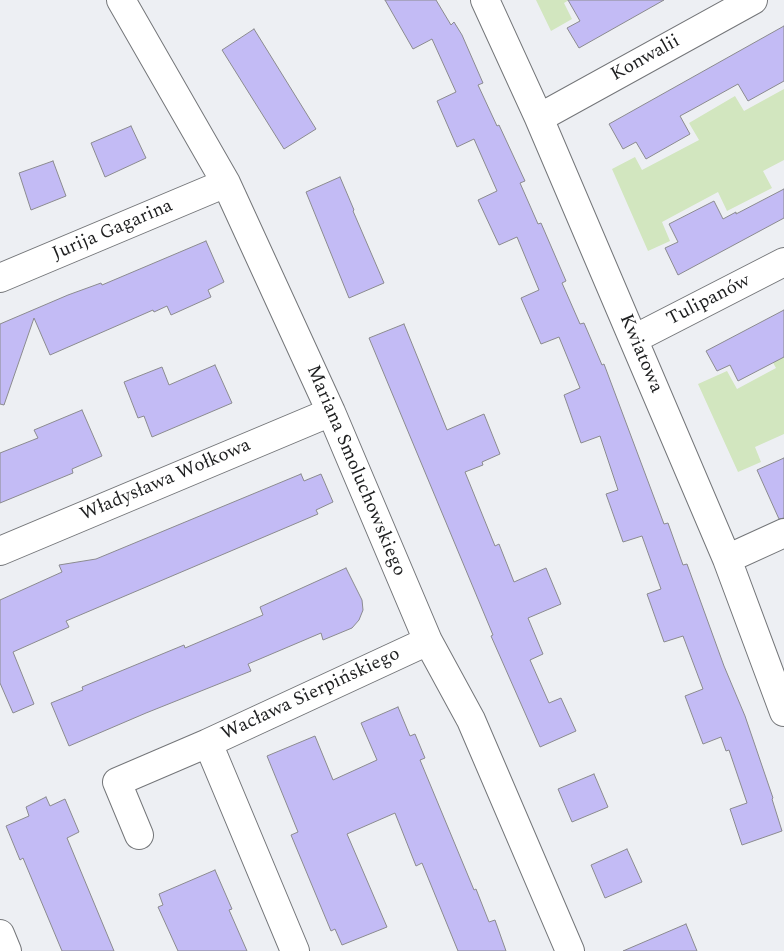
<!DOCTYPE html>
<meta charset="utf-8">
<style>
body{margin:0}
canvas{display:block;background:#edeff3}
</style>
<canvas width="784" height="951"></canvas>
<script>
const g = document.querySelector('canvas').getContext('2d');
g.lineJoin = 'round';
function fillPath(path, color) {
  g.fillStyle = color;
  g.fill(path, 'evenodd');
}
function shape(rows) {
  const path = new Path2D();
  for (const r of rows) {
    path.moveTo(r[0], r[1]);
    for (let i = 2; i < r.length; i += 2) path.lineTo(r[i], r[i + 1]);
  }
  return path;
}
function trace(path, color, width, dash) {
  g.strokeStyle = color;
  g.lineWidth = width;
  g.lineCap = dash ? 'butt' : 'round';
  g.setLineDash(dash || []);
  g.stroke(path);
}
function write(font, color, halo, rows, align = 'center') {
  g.font = font + ' Spectral,serif';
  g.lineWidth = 4.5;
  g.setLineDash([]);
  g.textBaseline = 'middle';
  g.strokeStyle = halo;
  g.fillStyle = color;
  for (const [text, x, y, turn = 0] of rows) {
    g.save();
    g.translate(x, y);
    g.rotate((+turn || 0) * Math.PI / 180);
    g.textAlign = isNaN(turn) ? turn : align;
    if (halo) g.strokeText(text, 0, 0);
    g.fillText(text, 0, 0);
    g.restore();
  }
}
fillPath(shape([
 [536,0,569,0,564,3,572,19,551,31],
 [784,89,784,160,763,171,772,188,727,211,718,192,662,222,670,241,648,251,612,169,635,157,642,170,699,140,689,123,735,96,744,111],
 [784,344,784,434,755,447,761,462,738,472,698,384,727,371,737,389,776,368,767,352]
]), '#d2e6bf');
const building = shape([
 [385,0,436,0,451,25,454,22,462,35,483,83,478,85,497,126,499,125,525,181,520,183,538,224,541,223,566,281,562,283,580,324,584,323,602,365,604,364,664,524,668,523,683,565,687,564,724,666,745,716,773,798,772,799,782,831,742,845,730,809,747,803,729,750,726,751,721,737,703,744,685,696,703,689,683,636,664,642,647,594,661,589,642,536,623,542,606,494,618,490,600,436,581,443,564,395,580,388,559,337,541,344,521,298,539,290,517,237,499,245,478,200,497,191,474,139,457,147,437,101,456,92,432,39,413,49,385,0],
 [568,0,664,0,579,48,567,28,580,21,568,0],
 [784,26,784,81,748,101,738,84,693,109,680,116,690,134,646,159,636,142,623,149,609,124,784,26],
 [254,29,316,129,284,149,222,50,254,29],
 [131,126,146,158,105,177,91,143,131,126],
 [53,161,66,196,31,210,19,173,53,161],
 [340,177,354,210,353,211,384,283,349,298,306,192,340,177],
 [784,189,784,218,678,275,665,248,678,242,669,224,714,201,723,219,736,212,736,214,784,189],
 [206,241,224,282,208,290,211,297,171,315,167,306,154,312,153,310,50,355,34,318,4,405,0,404,0,324,68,295,101,283,102,285,206,241],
 [784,310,784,357,738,381,730,365,717,371,706,351,784,310],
 [404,324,447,430,484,414,500,454,482,462,483,465,465,472,495,546,499,544,514,582,546,568,561,604,528,618,543,654,530,660,549,703,561,698,576,731,540,747,491,636,493,635,369,338,404,324],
 [215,365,232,403,152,437,144,416,138,418,124,382,162,367,169,385,215,365],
 [82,410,102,456,72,469,73,473,0,503,0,453,38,438,34,430,82,410],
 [784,458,784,518,779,519,757,470,784,458],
 [301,474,304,481,321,474,333,502,316,510,318,514,66,621,69,627,13,652,34,704,13,713,0,683,0,600,62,572,59,565,96,559,301,474],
 [346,568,362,600,363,610,359,620,352,628,323,640,321,633,248,664,251,671,146,713,69,746,51,703,83,690,82,687,184,645,185,648,263,615,260,607,346,568],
 [398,707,410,736,415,734,425,758,420,760,474,890,476,889,489,922,495,920,506,951,458,951,422,863,416,866,395,813,347,834,387,927,342,945,335,929,331,931,291,835,298,832,267,756,315,736,333,780,377,760,361,723,398,707],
 [594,774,608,807,572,822,558,789,594,774],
 [46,797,50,806,65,799,79,832,67,838,114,951,62,951,23,858,20,860,6,826,29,816,26,807,46,797],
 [627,849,642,882,605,898,591,865,627,849],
 [215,870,232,909,229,910,247,951,178,951,158,907,163,905,159,894,215,870],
 [686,924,697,951,623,951,686,924]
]);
fillPath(building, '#c3bbf5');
trace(building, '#8b8b8f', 1);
const minor = shape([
 [121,0,226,183,331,412,428,641,471,720,570,951],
 [485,0,539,118,727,559,784,712],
 [539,118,753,0],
 [0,278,226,183],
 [634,339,784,262],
 [0,551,331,412],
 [727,559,784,533],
 [139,835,117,782,208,743],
 [0,934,7,951],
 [295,951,208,743,428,641]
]);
trace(minor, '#747679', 30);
trace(minor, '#fff', 28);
write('19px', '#1d1e1f', '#fff', [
 ["Konwalii",646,59,-29],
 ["Jurija Gagarina",113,231,-23],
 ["Tulipanów",709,301,-27],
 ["Kwiatowa",640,354,67],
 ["Mariana Smoluchowskiego",355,471,67],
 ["Władysława Wołkowa",166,481,-23],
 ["Wacława Sierpińskiego",311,695,-25]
]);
</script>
